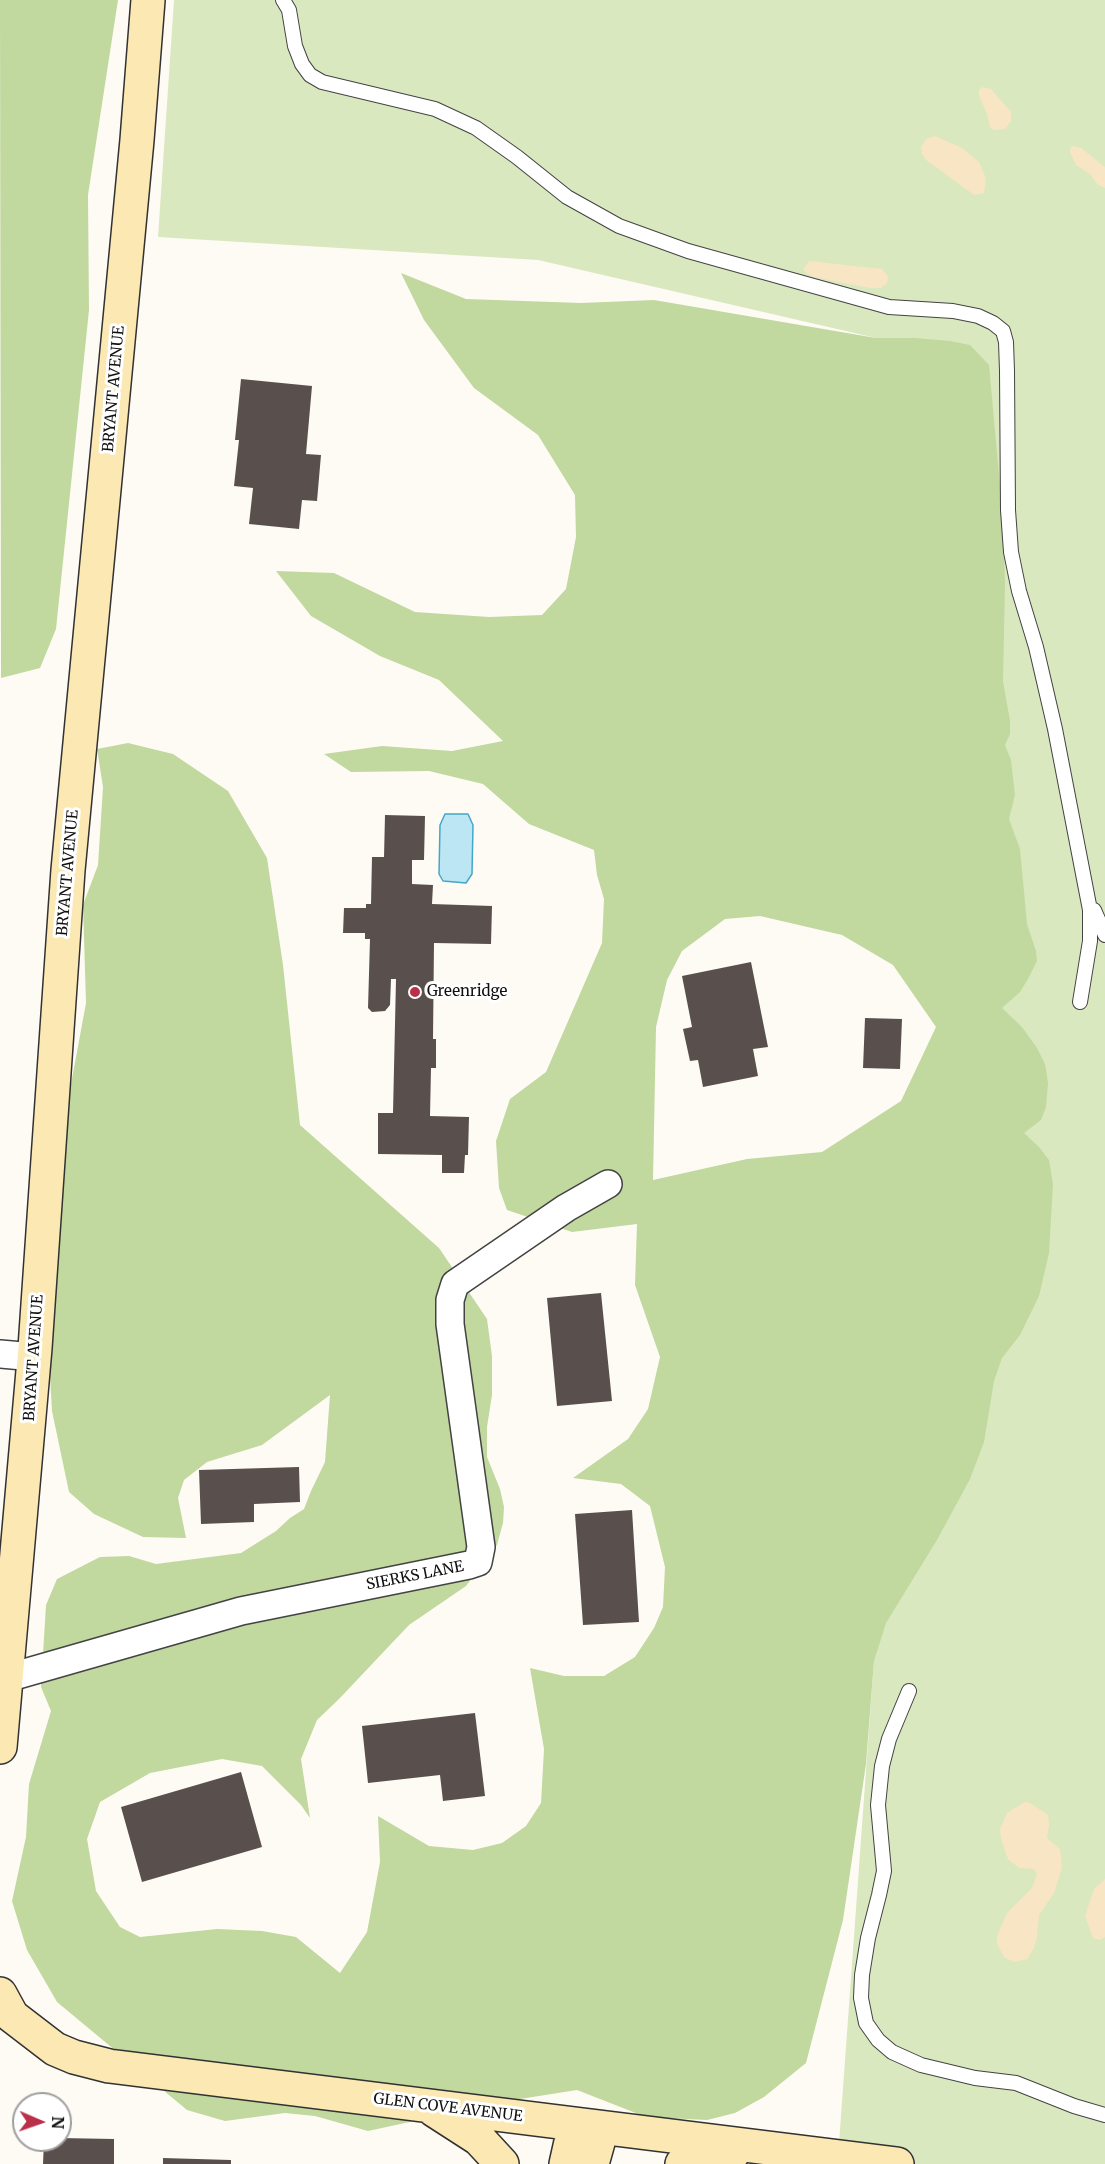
<!DOCTYPE html>
<style>
body{margin:0}
#map{position:relative;width:1105px;height:2164px;overflow:hidden;background:#fefbf5;font-family:Merriweather,serif}
canvas{display:block}
.north{position:absolute;left:12px;top:2092px;width:60px;height:60px;box-sizing:border-box;background:#fff;border:2px solid #9f9f9f;border-radius:50%;rotate:92deg;font-size:16px;font-weight:700;line-height:24px;text-align:center;color:#101010}
.north::after{content:'';display:block;margin:auto;width:21px;height:27px;background:#ba2f49;clip-path:polygon(50% 0,100% 100%,50% 72%,0 100%)}
</style>
<div id="map">
<canvas width="1105" height="2164"></canvas>
<div class="north">N</div>
</div>
<script>
const g = document.querySelector('canvas').getContext('2d');
g.lineJoin = 'round';
function fillPath(path, color) {
  g.fillStyle = color;
  g.fill(path, 'evenodd');
}
function shape(rows) {
  const path = new Path2D();
  for (const r of rows) {
    path.moveTo(r[0], r[1]);
    for (let i = 2; i < r.length; i += 2) path.lineTo(r[i], r[i + 1]);
  }
  return path;
}
function trace(path, color, width, dash) {
  g.strokeStyle = color;
  g.lineWidth = width;
  g.lineCap = dash ? 'butt' : 'round';
  g.setLineDash(dash || []);
  g.stroke(path);
}
function write(font, color, halo, rows, align = 'center') {
  g.font = font + ' Merriweather,serif';
  g.lineWidth = 6;
  g.setLineDash([]);
  g.textBaseline = 'middle';
  g.strokeStyle = halo;
  g.fillStyle = color;
  for (const [text, x, y, turn = 0] of rows) {
    g.save();
    g.translate(x, y);
    g.rotate((+turn || 0) * Math.PI / 180);
    g.textAlign = isNaN(turn) ? turn : align;
    if (halo) g.strokeText(text, 0, 0);
    g.fillText(text, 0, 0);
    g.restore();
  }
}
fillPath(shape([
 [174,0,1105,0,1105,2164,897,2164,838,2157,879,1591,990,1105,876,338,538,260,158,237]
]), '#dae8bf');
fillPath(shape([
 [0,0,118,0,88,195,89,310,56,629,40,668,1,678],
 [401,273,466,299,581,303,654,300,876,338,915,338,950,341,970,345,989,365,1003,519,1005,584,1003,681,1010,721,1010,734,1005,745,1011,760,1015,795,1009,819,1020,849,1027,924,1036,951,1037,961,1028,979,1020,992,1002,1008,1022,1027,1037,1048,1045,1064,1048,1083,1046,1107,1041,1120,1024,1133,1039,1147,1049,1160,1053,1184,1049,1253,1039,1296,1020,1335,1002,1358,994,1381,984,1442,970,1479,937,1540,886,1623,874,1661,866,1764,843,1920,806,2063,764,2097,735,2113,707,2120,646,2117,577,2090,507,2101,368,2131,315,2116,285,2113,225,2121,187,2110,57,2002,27,1950,12,1901,26,1837,29,1784,51,1711,41,1687,46,1605,57,1579,100,1557,129,1556,156,1564,241,1553,276,1531,290,1518,304,1509,311,1491,325,1462,330,1395,262,1445,207,1462,184,1480,178,1498,186,1538,143,1537,94,1514,69,1492,52,1411,47,1324,58,1267,59,1149,86,1003,83,905,98,865,103,787,97,749,128,743,173,754,228,791,267,858,283,965,300,1125,439,1248,487,1319,492,1356,492,1395,487,1427,487,1457,500,1489,504,1507,503,1523,497,1545,466,1586,409,1625,339,1699,317,1720,301,1759,310,1818,301,1805,262,1766,222,1759,150,1773,100,1802,87,1839,96,1891,120,1927,140,1937,217,1929,262,1931,296,1937,340,1973,367,1932,380,1862,378,1816,429,1846,473,1850,502,1843,526,1826,541,1803,544,1749,530,1668,564,1676,604,1676,635,1657,654,1628,663,1607,665,1567,650,1506,621,1484,573,1478,628,1439,648,1409,660,1357,635,1285,637,1224,572,1232,507,1210,499,1188,496,1141,510,1099,546,1072,602,943,604,899,597,875,594,850,529,824,483,784,429,771,351,772,324,754,382,746,452,751,503,741,439,680,380,656,311,616,276,571,334,573,415,612,489,617,542,615,566,589,576,537,575,495,538,435,474,388,424,320],
 [760,916,842,935,893,965,936,1027,901,1101,822,1152,747,1159,653,1180,656,1027,667,980,682,951,725,919]
]), '#c1d89f');
fillPath(shape([
 [982,87,991,89,1011,112,1011,121,1005,129,994,130,990,127,987,114,979,96,979,90],
 [935,136,962,148,979,162,986,178,984,193,974,195,926,160,922,154,921,147,926,139],
 [1074,146,1081,148,1105,167,1105,188,1098,185,1090,174,1076,165,1070,152,1071,147],
 [809,261,882,269,888,276,887,283,881,288,870,288,814,277,807,274,803,269],
 [1025,1802,1030,1803,1048,1815,1049,1825,1047,1838,1060,1849,1062,1868,1054,1893,1039,1915,1037,1938,1034,1948,1027,1959,1014,1962,1004,1957,997,1944,997,1936,1007,1913,1032,1888,1037,1874,1034,1869,1019,1868,1008,1859,1001,1839,1000,1829,1007,1813],
 [1105,1879,1105,1937,1100,1940,1093,1938,1085,1916,1094,1889]
]), '#f8e5c3');
const water = shape([
 [445,814,468,814,473,825,472,874,466,883,443,881,439,874,440,825,445,814]
]);
fillPath(water, '#bce6f3');
trace(water, '#46a6c7', 1.5);
fillPath(shape([
 [241,379,312,386,306,454,321,455,317,501,302,500,299,529,249,524,253,488,234,486,239,440,235,440],
 [385,815,425,816,424,860,412,860,412,884,433,885,432,904,492,906,491,944,434,943,433,1039,436,1039,436,1068,431,1068,430,1116,469,1117,468,1155,465,1155,464,1173,442,1173,442,1155,378,1154,378,1113,393,1113,396,979,391,979,390,1005,385,1011,372,1012,368,1008,370,939,365,939,365,933,343,933,344,908,366,908,366,904,371,904,372,857,384,857],
 [751,962,768,1047,753,1049,758,1076,703,1087,698,1060,690,1061,683,1029,692,1027,682,976],
 [865,1018,902,1019,900,1069,863,1068],
 [601,1293,612,1401,557,1406,547,1298],
 [299,1467,300,1502,254,1504,254,1522,201,1524,199,1470],
 [632,1510,639,1622,583,1625,575,1514],
 [475,1713,485,1796,443,1801,440,1775,368,1783,362,1726],
 [241,1772,262,1847,142,1882,121,1807],
 [60,2138,114,2139,114,2164,43,2164,44,2140,60,2140],
 [163,2158,231,2160,231,2164,163,2164]
]), '#59504d');
const service = shape([
 [283,0,289,10,295,46,302,64,310,75,322,82,435,109,476,128,517,157,567,197,619,226,688,251,889,307,953,311,978,316,993,323,1003,331,1006,342,1007,371,1008,510,1011,552,1019,591,1036,647,1055,729,1090,910,1090,941,1080,1002],
 [1094,910,1105,935],
 [909,1691,889,1739,882,1766,878,1805,884,1871,879,1895,868,1938,862,1975,861,1998,866,2023,878,2040,892,2052,921,2065,975,2078,1016,2083,1074,2106,1105,2115]
]);
const minor = shape([
 [0,1354,34,1357],
 [7,1678,241,1611,469,1565,478,1562,481,1547,450,1324,450,1300,455,1284,566,1208,608,1184]
]);
const secondary = shape([
 [0,1747,35,1348,68,870,137,140,148,0],
 [0,1994,12,2016,55,2049,74,2057,109,2066,897,2164],
 [434,2110,479,2139,502,2164],
 [566,2164,575,2124],
 [592,2164,602,2128],
 [682,2164,733,2153]
]);
trace(service, '#434343', 16);
trace(minor, '#434343', 30);
trace(secondary, '#323232', 36);
trace(service, '#fff', 14);
trace(minor, '#fff', 27);
trace(secondary, '#fbe8b3', 33);
for (const [x, y, r, color] of [
 [415,992,6,"#ba2f49"]
]) {
  const dot = new Path2D();
  dot.arc(x, y, r, 0, 2 * Math.PI);
  g.fillStyle = color;
  g.fill(dot);
  trace(dot, '#fff', 2);
}
write('15px', '#101010', '#fff', [
 ["BRYANT AVENUE",114,389,-85],
 ["BRYANT AVENUE",68,873,-85],
 ["BRYANT AVENUE",34,1358,-86],
 ["SIERKS LANE",415,1576,-11],
 ["GLEN COVE AVENUE",448,2108,7]
]);
write('15px', '#101010', '#fff', [
 ["Greenridge",427,992]
], 'left');
</script>
